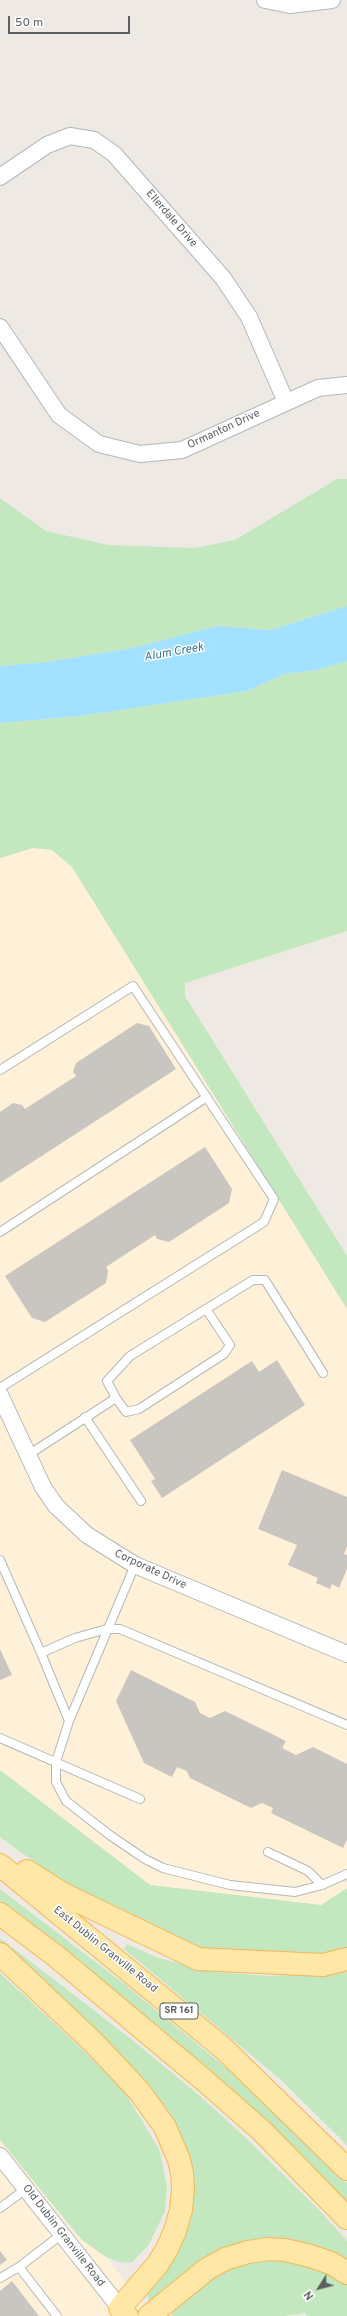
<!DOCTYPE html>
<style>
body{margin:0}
#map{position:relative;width:347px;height:2316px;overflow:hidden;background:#eeeae3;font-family:Overpass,sans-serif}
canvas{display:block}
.north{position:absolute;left:299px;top:2268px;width:40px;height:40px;-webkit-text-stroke:3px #fff;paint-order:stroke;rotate:234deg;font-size:11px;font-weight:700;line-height:16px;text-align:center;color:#5b6064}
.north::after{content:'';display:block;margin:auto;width:14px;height:18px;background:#5b6064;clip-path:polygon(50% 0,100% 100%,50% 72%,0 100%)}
.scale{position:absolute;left:8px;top:16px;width:122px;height:18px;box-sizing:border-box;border:2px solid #5b6064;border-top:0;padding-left:5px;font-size:12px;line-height:14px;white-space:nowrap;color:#5b6064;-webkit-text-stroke:3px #fff;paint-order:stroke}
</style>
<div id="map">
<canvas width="347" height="2316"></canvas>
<div class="north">N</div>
<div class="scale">50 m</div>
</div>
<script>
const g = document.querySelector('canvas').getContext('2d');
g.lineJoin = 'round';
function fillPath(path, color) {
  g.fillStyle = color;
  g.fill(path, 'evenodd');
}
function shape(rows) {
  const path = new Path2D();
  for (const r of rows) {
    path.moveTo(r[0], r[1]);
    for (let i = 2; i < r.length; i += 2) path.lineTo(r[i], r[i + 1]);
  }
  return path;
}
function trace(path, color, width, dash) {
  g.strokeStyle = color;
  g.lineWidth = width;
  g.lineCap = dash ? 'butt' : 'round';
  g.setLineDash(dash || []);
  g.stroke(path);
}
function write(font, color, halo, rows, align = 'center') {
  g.font = font + ' Overpass,sans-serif';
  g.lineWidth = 3;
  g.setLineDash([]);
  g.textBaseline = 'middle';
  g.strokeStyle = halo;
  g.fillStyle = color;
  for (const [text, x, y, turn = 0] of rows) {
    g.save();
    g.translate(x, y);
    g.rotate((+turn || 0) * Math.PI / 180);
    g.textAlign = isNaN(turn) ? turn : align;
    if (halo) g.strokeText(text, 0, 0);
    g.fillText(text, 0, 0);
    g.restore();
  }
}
fillPath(shape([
 [33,848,52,850,72,867,347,1309,347,1888,322,1905,150,1885,0,1770,0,858],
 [0,2140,67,2224,82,2240,106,2257,152,2316,0,2316]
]), '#fff1d7');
fillPath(shape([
 [337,479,347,479,347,606,271,630,217,626,133,648,47,662,0,666,0,498,46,531,108,545,195,548,235,540],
 [347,661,347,931,185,983,185,996,347,1256,347,1309,72,867,52,850,33,848,0,858,0,723,80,716,247,691,284,674,317,670],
 [0,1770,150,1885,321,1905,347,1888,347,1948,316,1955,201,1950,61,1881,0,1837],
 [0,1889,128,1987,231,2072,347,2183,347,2204,0,1906],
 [0,1938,131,2039,200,2096,247,2139,321,2212,347,2241,347,2262,278,2240,149,2301,147,2294,171,2255,180,2142,0,1946],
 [127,1944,158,1958,215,1972,269,1976,318,1974,347,1968,347,2145,280,2079,124,1949],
 [0,1973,84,2051,125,2093,159,2149,167,2186,165,2211,148,2246,131,2263,119,2262,106,2257,82,2240,0,2140],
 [257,2259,294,2261,322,2271,343,2282,347,2285,347,2316,308,2316,305,2313,284,2316,171,2316,173,2311,220,2271]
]), '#c3e7be');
fillPath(shape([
 [347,606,347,661,317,670,284,674,247,691,80,716,0,723,0,666,47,662,133,648,217,626,271,630]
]), '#a2e1ff');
fillPath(shape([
 [137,1023,149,1026,176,1069,0,1183,0,1112,13,1103,22,1105,25,1109,76,1076,73,1072,76,1063],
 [205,1147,232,1189,229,1203,169,1242,157,1239,155,1235,106,1267,108,1271,106,1283,45,1322,32,1318,5,1276],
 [277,1360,305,1405,162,1498,151,1481,155,1479,130,1440,252,1361,259,1372],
 [282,1470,347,1497,347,1546,344,1554,347,1555,347,1569,339,1588,332,1584,330,1589,316,1583,318,1578,288,1565,297,1545,258,1529],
 [0,1649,12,1675,0,1680],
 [131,1670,195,1702,200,1713,210,1718,225,1711,286,1741,282,1748,296,1755,313,1747,347,1764,347,1840,343,1848,271,1813,273,1808,262,1803,251,1808,190,1778,187,1771,177,1767,172,1777,144,1763,116,1701],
 [0,2251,7,2260,0,2265],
 [12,2281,39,2316,0,2316,0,2291]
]), '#c9c5c0');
const lane = shape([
 [0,1070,133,986,274,1199,264,1222,0,1388],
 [0,1232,207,1097],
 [116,1398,126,1412,139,1409,224,1354,230,1345,206,1309],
 [85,1417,141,1501],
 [28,1455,116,1398,107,1381,130,1356,253,1280,265,1280,323,1373],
 [0,1560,41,1653],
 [69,1721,135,1565],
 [347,1725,120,1629,107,1629,75,1638,41,1653,69,1721,56,1762,56,1782,66,1801,111,1836,145,1859,163,1868,230,1885,295,1892,322,1885,347,1874],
 [0,1738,140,1799],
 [268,1852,308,1871,322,1885],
 [0,2208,26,2189],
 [19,2267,57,2316],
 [0,2278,19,2267,62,2234]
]);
const street = shape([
 [265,0,290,5,332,0],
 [0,177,47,145,70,136,94,140,114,154,223,278,249,317,286,402],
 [0,327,59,415,99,444,140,454,182,450,318,388,347,385],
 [0,1395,43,1487,56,1506,87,1535,135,1565,347,1654],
 [0,2156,120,2308]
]);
const primary = shape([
 [0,1865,223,2048,347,2169],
 [27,1871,63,1894,198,1959,323,1965,347,1959],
 [0,1914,57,1957,205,2081,262,2131,347,2218],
 [0,1954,95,2044,139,2091,165,2127,179,2160,182,2173,183,2189,181,2210,175,2231,167,2249,157,2265,120,2308,127,2316],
 [149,2316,207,2269,225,2259,248,2252,268,2249,285,2250,307,2255,331,2263,347,2273]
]);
trace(lane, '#b3b7bb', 10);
trace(street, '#b3b7bb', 18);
trace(primary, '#f7b653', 24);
trace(lane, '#fff', 8);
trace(street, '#fff', 16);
trace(primary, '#ffe7a7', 22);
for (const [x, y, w] of [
 [179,2011,38]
]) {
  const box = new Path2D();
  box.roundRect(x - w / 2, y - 8, w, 16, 3);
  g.fillStyle = '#fff';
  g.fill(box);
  trace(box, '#5b6064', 1);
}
write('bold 10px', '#5b6064', null, [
 ["SR 161",179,2011]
]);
write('11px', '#5b6064', '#fff', [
 ["Ellerdale Drive",171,219,49],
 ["Ormanton Drive",224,430,-25],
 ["Corporate Drive",150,1570,25],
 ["East Dublin Granville Road",105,1950,39],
 ["Old Dublin Granville Road",63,2236,52]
]);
write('italic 12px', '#3677a3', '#fff', [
 ["Alum Creek",174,653,-10]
]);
</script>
